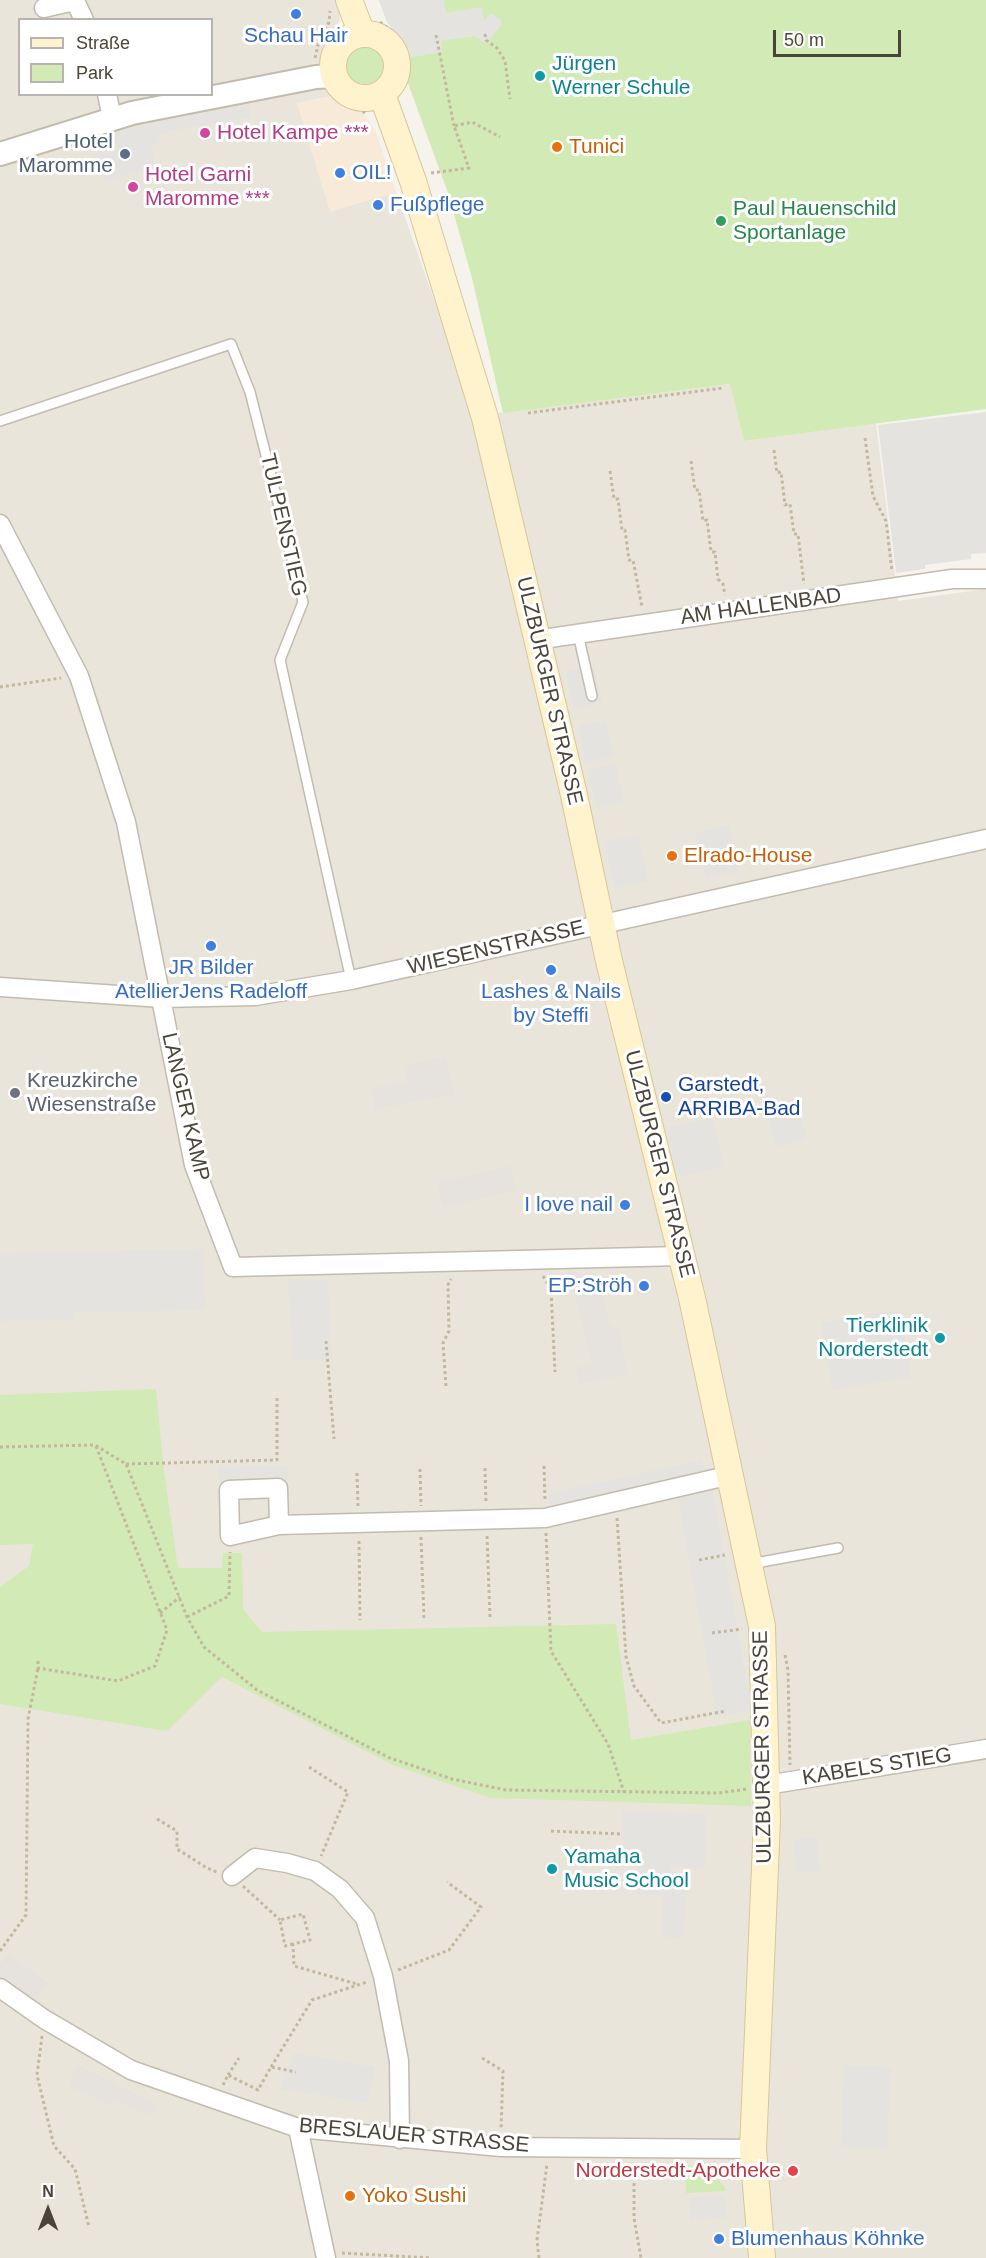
<!DOCTYPE html>
<meta charset="utf-8">
<style>
body{margin:0}
#map{position:relative;width:986px;height:2258px;overflow:hidden;background:#f6f3ec;font-family:Arial,sans-serif}
canvas{display:block}
.legend{position:absolute;left:18px;top:18px;width:195px;height:78px;box-sizing:border-box;background:#fff;border:2px solid #b7b4b0;margin:0;padding:8px 10px;list-style:none;font-size:18px;color:#4b4439}
.legend li{display:flex;align-items:center;gap:12px;height:30px}
.legend b{width:30px;border:2px solid #b7b4b0}
.north{position:absolute;left:18px;top:2180px;width:60px;height:60px;-webkit-text-stroke:4px #fff;paint-order:stroke;rotate:0deg;font-size:16px;font-weight:700;line-height:24px;text-align:center;color:#4b4439}
.north::after{content:'';display:block;margin:auto;width:21px;height:27px;background:#4b4439;clip-path:polygon(50% 0,100% 100%,50% 72%,0 100%)}
.scale{position:absolute;left:773px;top:30px;width:128px;height:27px;box-sizing:border-box;border:3px solid #4b4439;border-top:0;padding-left:8px;font-size:18px;line-height:21px;white-space:nowrap;color:#4b4439;-webkit-text-stroke:4px #fff;paint-order:stroke}
</style>
<div id="map">
<canvas width="986" height="2258"></canvas>
<ul class="legend">
<li><b style="height:8px;background:#fff3cd"></b>Straße</li>
<li><b style="height:16px;background:#d2eab5"></b>Park</li>
</ul>
<div class="north">N</div>
<div class="scale">50 m</div>
</div>
<script>
const g = document.querySelector('canvas').getContext('2d');
g.lineJoin = 'round';
function fillPath(path, color) {
  g.fillStyle = color;
  g.fill(path, 'evenodd');
}
function shape(rows) {
  const path = new Path2D();
  for (const r of rows) {
    if (r.length === 3) {
      path.moveTo(r[0] + r[2], r[1]);
      path.arc(r[0], r[1], r[2], 0, 2 * Math.PI);
      continue;
    }
    path.moveTo(r[0], r[1]);
    for (let i = 2; i < r.length; i += 2) path.lineTo(r[i], r[i + 1]);
  }
  return path;
}
function trace(path, color, width, dash) {
  g.strokeStyle = color;
  g.lineWidth = width;
  g.lineCap = dash ? 'butt' : 'round';
  g.setLineDash(dash || []);
  g.stroke(path);
}
function write(font, color, halo, rows, align = 'center') {
  g.font = font + ' Arial,sans-serif';
  g.lineWidth = 6;
  g.setLineDash([]);
  g.textBaseline = 'middle';
  g.strokeStyle = halo;
  g.fillStyle = color;
  for (const [text, x, y, turn = 0] of rows) {
    g.save();
    g.translate(x, y);
    g.rotate((+turn || 0) * Math.PI / 180);
    g.textAlign = isNaN(turn) ? turn : align;
    if (halo) g.strokeText(text, 0, 0);
    g.fillText(text, 0, 0);
    g.restore();
  }
}
fillPath(shape([
 [0,0,339,0,340,21,332,31,323,46,322,63,324,76,332,96,297,103,331,211,396,192,475,416,731,384,744,441,876,423,898,601,986,589,986,2258,0,2258],
 [20,20,212,20,212,94,20,94]
]), '#eae5da');
fillPath(shape([
 [332,96,362,112,376,132,396,192,330,212,297,103]
]), '#f7ead8');
fillPath(shape([
 [446,1056,454,1094,375,1109,371,1089,407,1081,404,1066],
 [511,1166,517,1190,443,1207,437,1182],
 [567,1269,600,1284,610,1325,619,1328,628,1374,580,1384,576,1368,593,1363],
 [8,1954,48,1983,36,2001,0,1976,0,1965],
 [78,2065,157,2104,151,2116,113,2100,111,2105,68,2086]
]), '#e6e2dd');
fillPath(shape([
 [379,0,986,0,986,409,744,441,730,384,503,413,472,278,448,193,405,75,407,62,404,46,399,35,387,22],
 [365,65,19],
 [156,1389,164,1472,178,1568,222,1568,223,1553,242,1553,243,1609,262,1632,616,1624,631,1740,750,1720,751,1806,491,1798,393,1765,222,1677,167,1731,0,1704,0,1587,29,1566,33,1544,0,1545,0,1395],
 [686,2166,707,2167,725,2187,725,2191,686,2193]
]), '#d2eab5');
fillPath(shape([
 [379,0,444,0,446,13,482,7,484,21,491,13,503,22,487,44,474,36,441,41,442,52,407,58,403,42,387,22],
 [249,104,251,117,168,131,168,133,159,135,160,142,151,145,157,167,104,182,93,137,178,116],
 [986,412,986,553,971,554,971,559,925,565,925,569,896,573,878,425],
 [594,665,602,702,574,709,566,671],
 [606,720,614,757,586,763,578,726],
 [615,763,624,802,597,808,588,770],
 [730,825,740,871,706,879,696,832],
 [638,835,648,881,614,888,604,842],
 [797,1099,807,1139,775,1147,765,1107],
 [713,1118,724,1167,677,1177,666,1128],
 [204,1249,205,1310,74,1313,74,1320,0,1321,0,1253],
 [328,1279,332,1359,293,1361,288,1281],
 [900,1310,911,1377,832,1390,821,1323],
 [702,1460,705,1474,552,1508,549,1494],
 [287,1466,288,1485,219,1486,218,1467],
 [712,1488,752,1710,717,1716,677,1494],
 [622,1811,707,1814,705,1868,670,1867,669,1889,686,1890,684,1938,661,1937,663,1896,637,1895,639,1857,621,1856],
 [817,1837,820,1872,797,1873,794,1839],
 [294,2053,375,2067,368,2103,280,2089],
 [844,2065,891,2067,887,2149,841,2147],
 [725,2196,726,2218,690,2220,689,2197]
]), '#e5e3e0');
const service = shape([
 [0,421,231,344,250,392,303,602,280,660,351,980],
 [578,634,592,696],
 [750,1564,838,1548]
]);
const minor = shape([
 [44,8,70,2,77,5,84,20],
 [107,94,112,118],
 [0,524,79,676,126,822,194,1165,233,1267,682,1256],
 [536,640,952,579,986,579],
 [0,987,162,998,255,996,351,980,986,839],
 [279,1525,278,1488,229,1490,230,1536,279,1525,545,1518,731,1475],
 [767,1785,986,1749],
 [232,1876,255,1858,287,1863,315,1871,340,1889,365,1918,383,1976,399,2061,400,2139],
 [0,1988,44,2019,131,2070,298,2128,501,2147,753,2149],
 [298,2128,326,2258]
]);
const tertiary = shape([
 [0,154,132,113,316,77,334,76]
]);
const secondary = shape([
 [349,0,362,34],
 [365,66,32],
 [382,94,413,181,485,418,574,795,609,961,692,1298,762,1626,767,1820,753,2149,762,2258]
]);
trace(service, '#c2bbae', 12);
trace(minor, '#c2bbae', 21);
trace(tertiary, '#c2bbae', 26);
trace(secondary, '#d6c79b', 28);
trace(shape([
 [380,22,393,32,401,50,402,71,399,82],
 [485,34,486,40,497,48,505,61,510,99],
 [436,35,454,126],
 [315,58,318,45,329,22,330,11],
 [338,96,349,99,365,113],
 [431,173,469,168,454,126,472,122,500,137],
 [528,413,723,388],
 [865,438,873,496,886,521,892,571],
 [774,450,777,473,781,472,785,505,790,504,794,534,798,534,804,584],
 [691,461,695,490,699,490,703,521,707,520,711,552,715,552,718,579,723,584,725,595],
 [610,471,614,499,618,499,622,530,625,530,629,560,633,560,642,607],
 [0,687,61,678],
 [543,1276,551,1290,555,1372],
 [326,1341,334,1439],
 [446,1386,443,1343,449,1331,448,1285,451,1279],
 [0,1447,95,1445,126,1464,187,1617,204,1647,257,1690,390,1758,452,1779,506,1790,719,1793,747,1789],
 [126,1464,277,1460,277,1396],
 [544,1466,545,1500],
 [485,1468,486,1503],
 [420,1469,421,1506],
 [357,1473,358,1507],
 [617,1518,626,1657,634,1686,661,1723,726,1711],
 [546,1533,551,1651,608,1744,624,1792],
 [487,1536,490,1618],
 [421,1537,424,1619],
 [359,1541,360,1620],
 [699,1560,725,1555],
 [160,1613,180,1597],
 [187,1617,229,1596,230,1552],
 [712,1633,742,1629],
 [785,1655,788,1670,790,1765],
 [38,1661,38,1668,118,1681,155,1666,167,1630,96,1446],
 [309,1767,348,1792,321,1856],
 [157,1819,177,1831,177,1849,207,1868,217,1872],
 [551,1831,622,1834],
 [243,1886,280,1920],
 [293,1944,285,1946,280,1920,303,1914,310,1940,293,1944,294,1966,357,1984],
 [0,1951,26,1915,28,1719,38,1668],
 [398,1970,449,1950,481,1907,447,1882],
 [42,2036,37,2075,54,2146,75,2169,89,2227],
 [482,2058,503,2071,501,2130],
 [271,2067,312,2000,367,1982],
 [228,2075,239,2058],
 [223,2085,228,2075,258,2090,271,2067,296,2072],
 [634,2165,634,2218,641,2258],
 [342,2253,432,2258],
 [539,2258,537,2240,547,2164]
]), '#c4b79f', 3, [3, 3]);
trace(service, '#fff', 9);
trace(minor, '#fff', 18);
trace(tertiary, '#fff', 22);
trace(secondary, '#fff3cd', 26);
for (const [x, y, r, color] of [
 [296,14,6,"#3f7fe0"],
 [540,76,6,"#0f9aa8"],
 [205,133,6,"#d1479c"],
 [557,147,6,"#e8710a"],
 [125,154,6,"#5c6f8a"],
 [340,173,6,"#3f7fe0"],
 [133,187,6,"#d1479c"],
 [378,205,6,"#3f7fe0"],
 [721,221,6,"#2e9e5b"],
 [672,856,6,"#e8710a"],
 [211,946,6,"#3f7fe0"],
 [551,970,6,"#3f7fe0"],
 [15,1093,6,"#6b7280"],
 [666,1097,6,"#1a4fb4"],
 [625,1205,6,"#3f7fe0"],
 [644,1286,6,"#3f7fe0"],
 [940,1338,6,"#0f9aa8"],
 [552,1869,6,"#0f9aa8"],
 [793,2171,6,"#e0444e"],
 [350,2196,6,"#e8710a"],
 [719,2239,6,"#3f7fe0"]
]) {
  const dot = new Path2D();
  dot.arc(x, y, r, 0, 2 * Math.PI);
  g.fillStyle = color;
  g.fill(dot);
  trace(dot, '#fff', 2);
}
write('21px', '#366cbe', '#fff', [
 ["Schau Hair",296,36],
 ["OIL!",352,173,"left"],
 ["Fußpflege",390,205,"left"],
 ["JR Bilder",211,968],
 ["AtellierJens Radeloff",211,992],
 ["Lashes & Nails",551,992],
 ["by Steffi",551,1016],
 ["I love nail",613,1205,"right"],
 ["EP:Ströh",632,1286,"right"],
 ["Blumenhaus Köhnke",731,2239,"left"]
]);
write('21px', '#0d838f', '#fff', [
 ["Jürgen",552,64],
 ["Werner Schule",552,88],
 ["Tierklinik",928,1326,"right"],
 ["Norderstedt",928,1350,"right"],
 ["Yamaha",564,1857],
 ["Music School",564,1881]
], 'left');
write('21px', '#b23c85', '#fff', [
 ["Hotel Kampe ***",217,133],
 ["Hotel Garni",145,175],
 ["Maromme ***",145,199]
], 'left');
write('21px', '#4e5e75', '#fff', [
 ["Hotel",113,142],
 ["Maromme",113,166]
], 'right');
write('21px', '#c56008', '#fff', [
 ["Tunici",569,147],
 ["Elrado-House",684,856],
 ["Yoko Sushi",362,2196]
], 'left');
write('21px', '#27864d', '#fff', [
 ["Paul Hauenschild",733,209],
 ["Sportanlage",733,233]
], 'left');
write('21px', '#4b4439', '#fff', [
 ["TULPENSTIEG",283,525,77],
 ["AM HALLENBAD",761,607,-8],
 ["ULZBURGER STRASSE",549,691,77],
 ["WIESENSTRASSE",496,948,-13],
 ["LANGER KAMP",185,1107,77],
 ["ULZBURGER STRASSE",659,1164,76],
 ["ULZBURGER STRASSE",763,1747,-91],
 ["KABELS STIEG",877,1767,-9],
 ["BRESLAUER STRASSE",414,2136,5]
]);
write('21px', '#5b616d', '#fff', [
 ["Kreuzkirche",27,1081],
 ["Wiesenstraße",27,1105]
], 'left');
write('21px', '#164399', '#fff', [
 ["Garstedt,",678,1085],
 ["ARRIBA-Bad",678,1109]
], 'left');
write('21px', '#be3a42', '#fff', [
 ["Norderstedt-Apotheke",781,2171]
], 'right');
</script>
